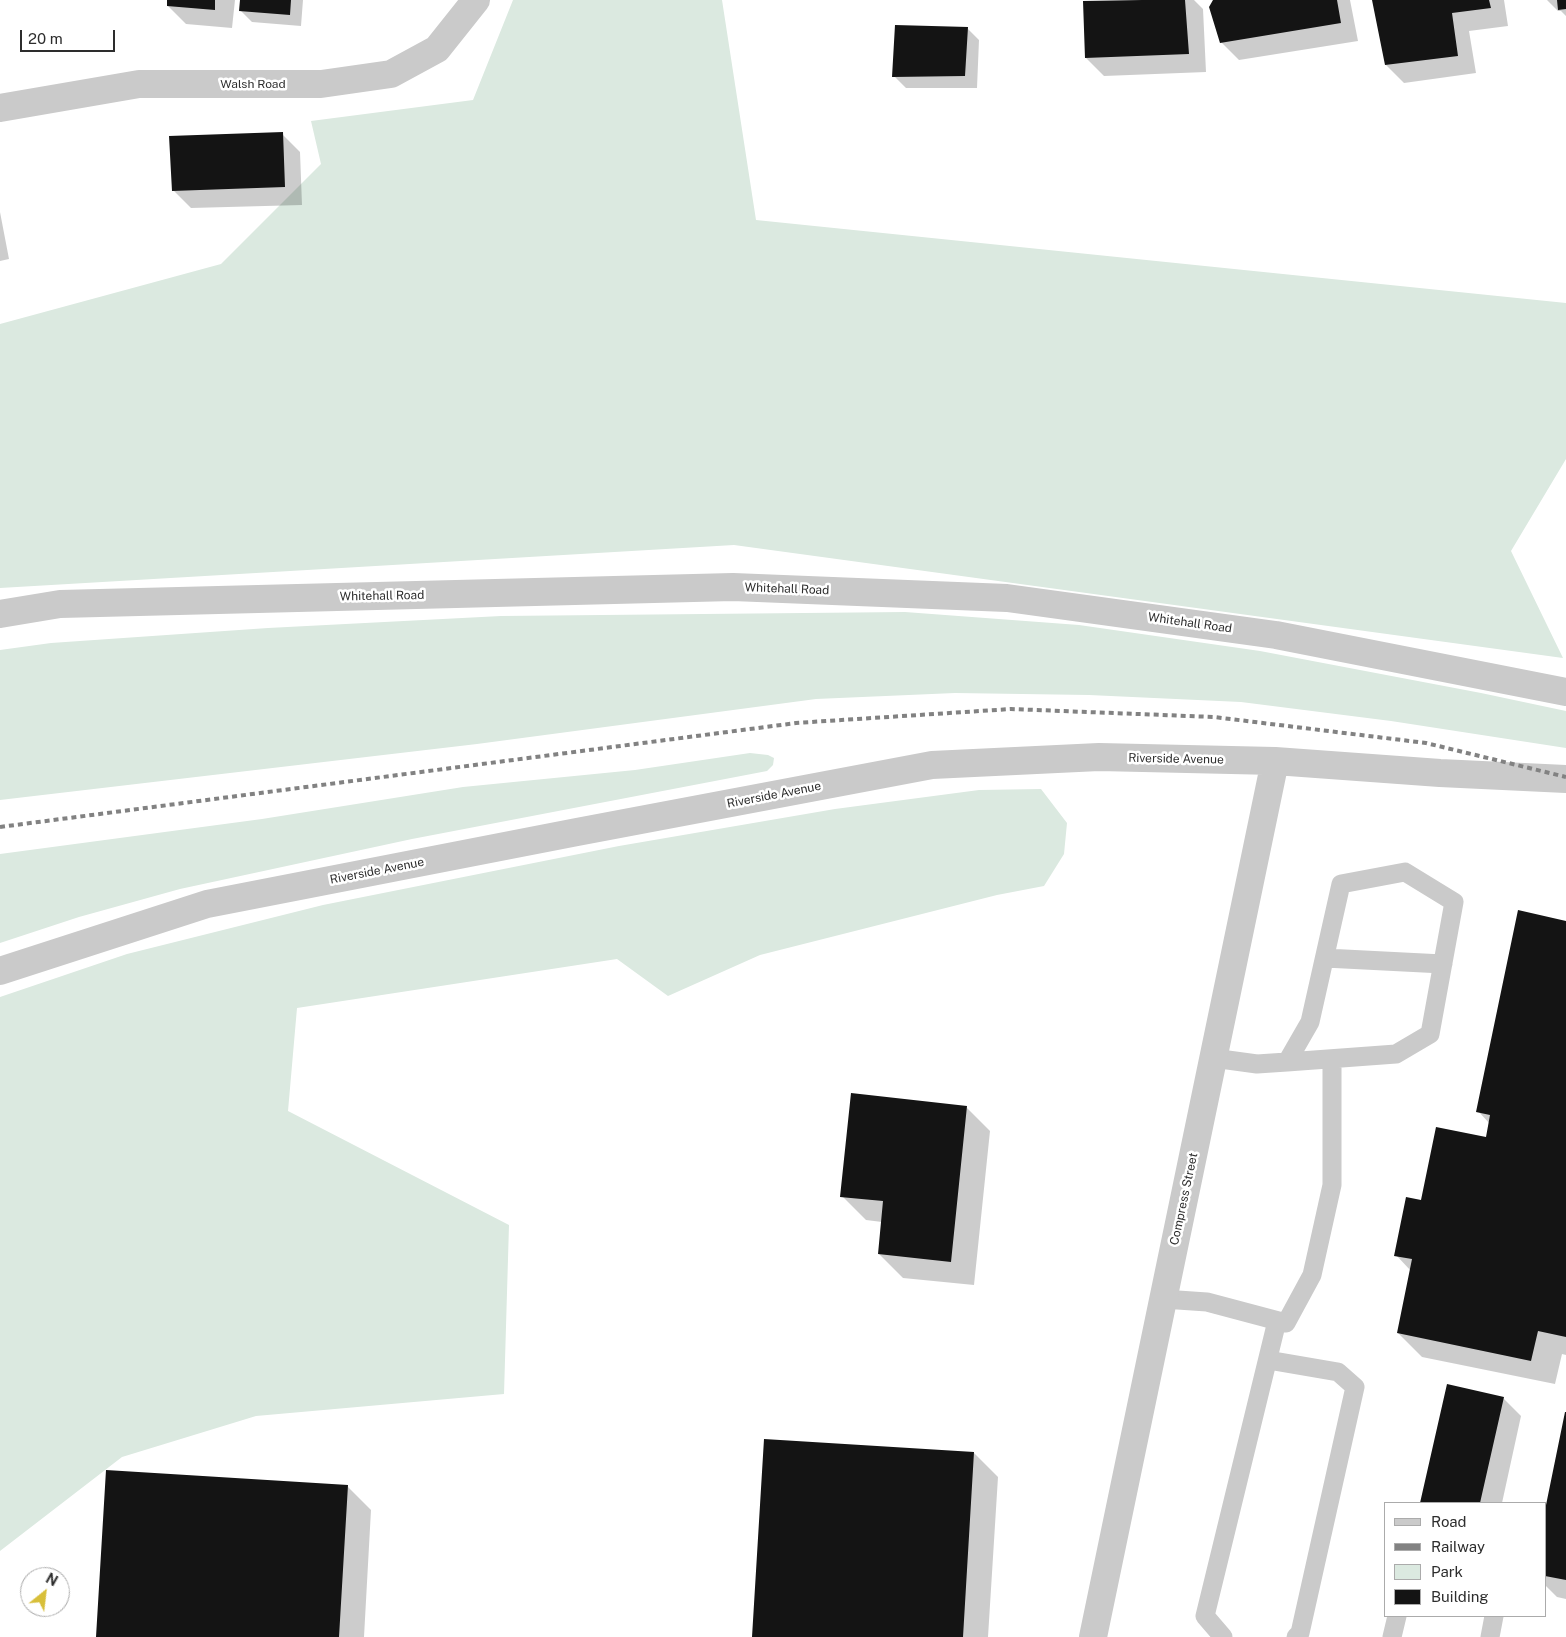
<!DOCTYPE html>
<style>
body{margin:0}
#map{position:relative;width:1566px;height:1637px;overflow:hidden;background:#fff;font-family:"Public Sans",sans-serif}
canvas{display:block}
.legend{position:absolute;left:1384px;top:1502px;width:162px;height:115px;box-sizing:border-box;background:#fff;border:1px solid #ababab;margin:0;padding:6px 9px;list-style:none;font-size:15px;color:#2d2d2d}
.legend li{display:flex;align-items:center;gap:10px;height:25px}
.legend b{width:25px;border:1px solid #ababab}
.north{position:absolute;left:20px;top:1567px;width:50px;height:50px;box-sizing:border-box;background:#fff;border:1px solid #ababab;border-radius:50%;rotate:29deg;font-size:14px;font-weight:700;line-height:20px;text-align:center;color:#2d2d2d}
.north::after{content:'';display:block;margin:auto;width:18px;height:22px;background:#d8bf3a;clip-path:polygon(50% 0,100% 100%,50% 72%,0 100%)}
.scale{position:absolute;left:20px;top:30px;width:95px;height:22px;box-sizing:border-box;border:2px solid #2d2d2d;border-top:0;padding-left:6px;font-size:15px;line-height:18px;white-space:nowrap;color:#2d2d2d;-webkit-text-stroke:4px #fff;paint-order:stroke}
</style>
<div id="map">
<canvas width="1566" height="1637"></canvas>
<ul class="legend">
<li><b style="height:6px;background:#cacaca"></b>Road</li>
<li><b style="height:6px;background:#828282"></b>Railway</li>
<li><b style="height:14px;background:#dbe9e0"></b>Park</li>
<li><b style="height:14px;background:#141414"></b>Building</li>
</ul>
<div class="north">N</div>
<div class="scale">20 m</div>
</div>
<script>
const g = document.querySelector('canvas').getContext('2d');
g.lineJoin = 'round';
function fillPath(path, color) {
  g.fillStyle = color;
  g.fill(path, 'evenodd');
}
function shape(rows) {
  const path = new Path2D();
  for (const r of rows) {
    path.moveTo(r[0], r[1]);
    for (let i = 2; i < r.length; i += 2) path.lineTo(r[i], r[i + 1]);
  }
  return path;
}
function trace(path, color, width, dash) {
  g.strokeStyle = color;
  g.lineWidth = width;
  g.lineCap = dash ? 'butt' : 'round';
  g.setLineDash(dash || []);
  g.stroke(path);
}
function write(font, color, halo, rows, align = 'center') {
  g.font = font + ' "Public Sans",sans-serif';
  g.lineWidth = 5;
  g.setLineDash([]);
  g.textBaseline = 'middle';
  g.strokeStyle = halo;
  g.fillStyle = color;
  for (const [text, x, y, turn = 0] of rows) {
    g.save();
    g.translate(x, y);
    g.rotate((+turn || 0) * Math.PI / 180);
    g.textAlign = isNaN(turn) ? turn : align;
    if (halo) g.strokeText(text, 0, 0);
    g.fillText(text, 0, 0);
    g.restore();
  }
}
fillPath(shape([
 [513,0,722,0,756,220,1566,303,1566,459,1511,551,1563,658,734,545,0,588,0,324,221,264,321,164,311,121,473,100],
 [905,612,1079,625,1260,651,1481,693,1566,711,1566,748,1391,721,1241,702,1089,695,955,693,816,699,477,744,0,800,0,650,51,643,268,628,501,616],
 [750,753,768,755,774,758,773,765,767,771,412,839,180,889,79,917,0,943,0,854,262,819,463,787,635,770],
 [1041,789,1067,823,1064,854,1044,886,997,895,760,955,668,996,617,959,297,1008,288,1111,509,1225,504,1394,256,1416,122,1457,0,1551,0,997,127,954,323,905,619,846,835,809,979,790]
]), '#dbe9e0');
fillPath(shape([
 [168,0,235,0,232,28,186,24,168,6],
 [241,0,303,0,301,26,252,22,240,10],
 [1143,0,1194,0,1203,9,1206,72,1104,76,1086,58],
 [1214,0,1350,0,1358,41,1239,60,1221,42],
 [1373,0,1504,0,1508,26,1469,31,1476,73,1404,83,1386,65],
 [1547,0,1566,0,1566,16,1561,11,1558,11],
 [967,28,979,40,977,88,906,88,894,76],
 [282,134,300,152,302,205,191,208,173,190],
 [0,212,9,259,0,261],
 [1566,922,1566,1355,1562,1354,1555,1384,1422,1357,1398,1333,1411,1271,1396,1255,1422,1201,1487,1139,1490,1124,1478,1111],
 [966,1107,990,1131,974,1285,903,1278,879,1254,882,1222,866,1220,842,1196],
 [1448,1386,1503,1398,1521,1416,1502,1503,1421,1503],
 [1566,1414,1566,1599,1557,1597,1545,1585,1545,1516],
 [974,1453,998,1477,988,1637,754,1637],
 [347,1486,371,1510,364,1637,98,1637]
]), '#0003');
fillPath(shape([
 [167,0,215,0,215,10,167,6],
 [240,0,291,0,290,15,239,11],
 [1142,0,1185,0,1189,54,1085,58,1083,1],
 [1213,0,1337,0,1341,23,1220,43,1209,7],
 [1372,0,1489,0,1491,8,1452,13,1458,56,1385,65],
 [1557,0,1566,0,1566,9,1558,10],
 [895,25,968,27,965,76,892,77],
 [283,132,285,187,172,191,169,136],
 [1518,910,1566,921,1566,1337,1538,1331,1531,1361,1397,1333,1412,1259,1394,1256,1406,1197,1421,1200,1436,1127,1486,1137,1490,1115,1476,1112],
 [851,1093,967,1106,951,1262,878,1254,883,1201,840,1197],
 [1447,1384,1504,1397,1480,1503,1420,1503],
 [1565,1412,1566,1412,1566,1580,1545,1576,1545,1510],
 [764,1439,974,1452,963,1637,752,1637],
 [106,1470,348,1485,339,1637,96,1637]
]), '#141414');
trace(shape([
 [1325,958,1443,964],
 [1213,1058,1257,1064,1287,1062,1310,1022,1341,884,1405,872,1454,902,1430,1034,1396,1054,1287,1062],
 [1163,1299,1207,1302,1286,1323,1312,1275,1332,1185,1332,1059],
 [1268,1360,1338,1372,1355,1387,1300,1633,1296,1637],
 [1223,1637,1205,1616,1277,1321],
 [1392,1637,1397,1616],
 [1490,1637,1494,1616]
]), '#cacaca', 19);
trace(shape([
 [0,108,139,84,321,84,391,74,437,49,476,0],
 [0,614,60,604,733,587,1007,598,1276,635,1566,692],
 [0,971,207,904,577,832,932,765,1099,757,1275,761,1440,773,1566,779],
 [1093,1637,1275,761]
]), '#cacaca', 28);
trace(shape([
 [0,827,796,723,1011,709,1214,717,1426,743,1566,777]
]), '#828282', 4, [5, 4]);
write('12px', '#2d2d2d', '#fff', [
 ["Walsh Road",253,84],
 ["Whitehall Road",787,589,2],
 ["Whitehall Road",382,596,-1],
 ["Whitehall Road",1190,623,8],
 ["Riverside Avenue",1176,759,1],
 ["Riverside Avenue",774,795,-11],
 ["Riverside Avenue",377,871,-11],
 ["Compress Street",1184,1199,-78]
]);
</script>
